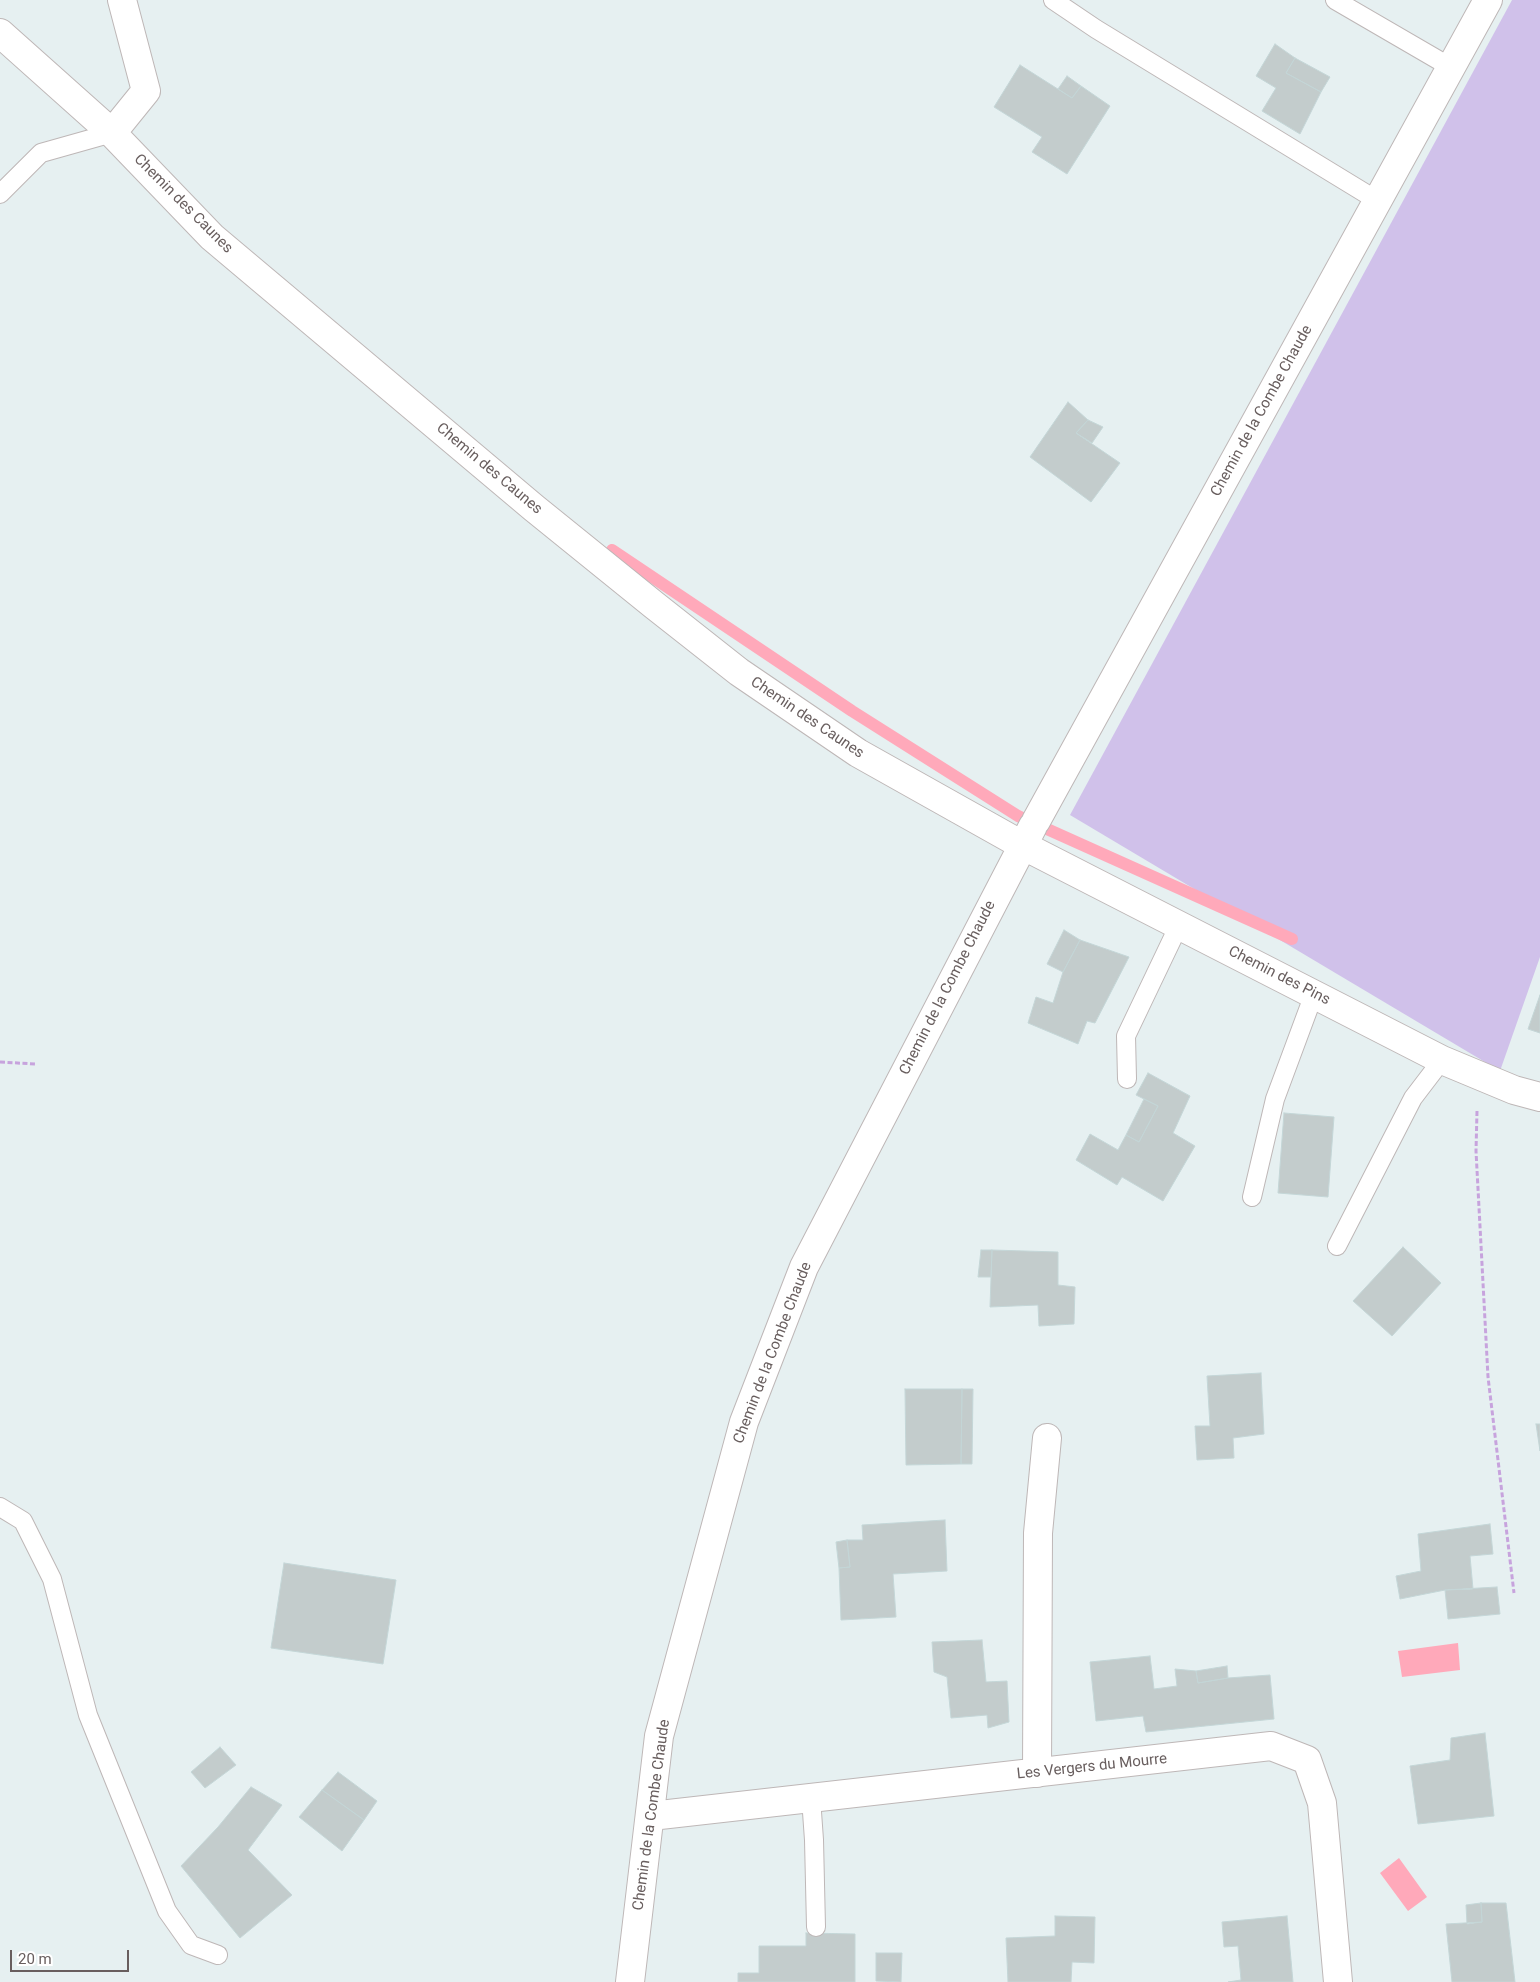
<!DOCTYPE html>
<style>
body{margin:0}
#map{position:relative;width:1540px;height:1982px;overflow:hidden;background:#e6f0f1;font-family:Roboto,sans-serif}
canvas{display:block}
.scale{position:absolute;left:10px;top:1950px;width:119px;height:22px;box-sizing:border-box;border:2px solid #685e5e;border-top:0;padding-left:6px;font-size:15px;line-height:18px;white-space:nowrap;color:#685e5e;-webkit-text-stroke:4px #fff;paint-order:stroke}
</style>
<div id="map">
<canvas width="1540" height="1982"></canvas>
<div class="scale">20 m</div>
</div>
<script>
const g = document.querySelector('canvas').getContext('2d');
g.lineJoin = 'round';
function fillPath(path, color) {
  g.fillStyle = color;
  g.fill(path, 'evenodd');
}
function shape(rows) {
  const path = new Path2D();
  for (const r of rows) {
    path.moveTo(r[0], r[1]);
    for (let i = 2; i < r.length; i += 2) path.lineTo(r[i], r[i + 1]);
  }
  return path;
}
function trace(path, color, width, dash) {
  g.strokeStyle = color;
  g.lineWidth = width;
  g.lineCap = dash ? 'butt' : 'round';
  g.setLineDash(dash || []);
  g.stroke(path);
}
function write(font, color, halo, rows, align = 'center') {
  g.font = font + ' Roboto,sans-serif';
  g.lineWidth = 4;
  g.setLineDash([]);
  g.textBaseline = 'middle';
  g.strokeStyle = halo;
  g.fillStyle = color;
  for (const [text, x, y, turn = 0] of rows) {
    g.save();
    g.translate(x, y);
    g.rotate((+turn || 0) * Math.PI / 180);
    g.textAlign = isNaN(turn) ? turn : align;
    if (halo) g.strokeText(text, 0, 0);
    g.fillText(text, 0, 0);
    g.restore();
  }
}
fillPath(shape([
 [1512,0,1540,0,1540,957,1500,1071,1070,815]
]), '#d0c1ea');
fillPath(shape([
 [1458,1643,1460,1670,1402,1677,1398,1651],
 [1399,1858,1427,1897,1408,1911,1380,1873]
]), '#ffa9ba');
trace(shape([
 [612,550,852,711,1018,816,1292,939]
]), '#ffa9ba', 12);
const building = shape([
 [1275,44,1295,58,1286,73,1321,92,1300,134,1262,111,1276,88,1256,76,1275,44],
 [1295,58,1330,77,1321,92,1286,73,1295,58],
 [1020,65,1072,98,1081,86,1110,106,1067,174,1032,152,1042,137,994,107,1020,65],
 [1067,76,1081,86,1072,98,1058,89,1067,76],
 [1068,402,1088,420,1076,433,1120,463,1091,502,1030,457,1068,402],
 [1088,420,1103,427,1092,443,1076,433,1088,420],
 [1064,930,1080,940,1063,972,1047,964,1064,930],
 [1080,940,1129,957,1095,1023,1087,1021,1078,1044,1028,1023,1036,997,1053,1003,1063,972,1080,940],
 [1540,995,1540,1033,1528,1029,1540,995],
 [1148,1073,1190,1096,1173,1133,1195,1146,1163,1201,1122,1177,1117,1185,1076,1160,1090,1134,1118,1150,1126,1135,1139,1142,1158,1106,1136,1095,1148,1073],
 [1144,1099,1158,1106,1139,1142,1126,1135,1144,1099],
 [1284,1113,1334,1117,1328,1197,1278,1193,1284,1113],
 [1403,1247,1441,1283,1392,1336,1353,1301,1403,1247],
 [981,1250,992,1250,991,1277,978,1277,981,1250],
 [992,1250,1058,1252,1058,1285,1075,1287,1074,1324,1039,1326,1038,1305,990,1307,992,1250],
 [1261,1373,1264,1434,1233,1438,1234,1458,1197,1460,1195,1426,1210,1426,1207,1376,1261,1373],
 [905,1389,962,1389,961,1464,906,1465,905,1389],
 [962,1389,973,1389,972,1464,961,1464,962,1389],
 [1536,1424,1540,1424,1540,1451,1536,1424],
 [945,1520,947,1571,893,1574,896,1617,841,1620,839,1568,850,1567,847,1540,863,1540,862,1525,945,1520],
 [1490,1524,1493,1554,1470,1556,1473,1589,1445,1590,1400,1599,1396,1576,1421,1571,1418,1534,1490,1524],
 [847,1540,850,1567,839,1568,836,1542,847,1540],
 [284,1563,396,1580,383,1664,271,1648,284,1563],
 [1497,1587,1500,1614,1448,1619,1445,1590,1497,1587],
 [982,1640,986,1682,1007,1681,1009,1722,988,1728,987,1715,951,1718,947,1677,934,1672,932,1642,982,1640],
 [1150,1656,1154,1689,1177,1686,1175,1669,1196,1671,1198,1683,1228,1678,1270,1675,1274,1719,1146,1732,1143,1716,1096,1721,1090,1662,1150,1656],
 [1227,1666,1228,1678,1198,1683,1196,1671,1227,1666],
 [1485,1733,1494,1816,1418,1824,1410,1766,1450,1760,1451,1738,1485,1733],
 [220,1747,236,1765,205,1788,191,1772,220,1747],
 [338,1772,377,1801,364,1820,322,1790,338,1772],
 [251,1787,282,1805,248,1850,292,1895,240,1938,181,1866,218,1827,251,1787],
 [322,1790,364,1820,342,1851,299,1817,322,1790],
 [1481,1903,1506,1903,1515,1982,1452,1982,1446,1924,1482,1922,1481,1903],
 [1481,1903,1482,1922,1467,1924,1466,1905,1481,1903],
 [1055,1916,1095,1917,1094,1963,1072,1962,1071,1982,1008,1982,1006,1938,1055,1936,1055,1916],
 [1287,1916,1293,1982,1228,1982,1241,1980,1238,1946,1224,1947,1222,1922,1287,1916],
 [806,1933,855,1934,855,1982,738,1982,738,1973,759,1973,759,1946,806,1946,806,1933],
 [876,1953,902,1953,901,1982,876,1981,876,1953]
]);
fillPath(building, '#c3cccc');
trace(building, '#c4d6d7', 1);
const service = shape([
 [1053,0,1096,29,1378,201],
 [1335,0,1452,68],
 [0,194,41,153,112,133],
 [1127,1079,1126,1036,1179,925],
 [1252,1197,1275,1099,1314,994],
 [1337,1246,1413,1098,1442,1060],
 [0,1507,23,1521,52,1579,88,1715,167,1911,191,1945,218,1955],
 [811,1798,814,1840,816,1927]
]);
const minor = shape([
 [0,33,112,133,212,237,534,508,654,605,739,672,858,753,1022,845,1442,1060,1514,1090,1540,1097],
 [112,133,146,91,122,0],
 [1036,821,1488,0],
 [1037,1773,1038,1533,1047,1438],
 [651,1816,1271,1746,1307,1760,1322,1803,1338,1982],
 [630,1982,659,1736,744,1422,804,1267,1033,826]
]);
trace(service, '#beb7b7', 20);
trace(minor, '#beb7b7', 30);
trace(shape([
 [0,1062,35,1064],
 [1477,1111,1476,1151,1488,1377,1514,1593]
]), '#c7a3dd', 3, [5, 2.5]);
trace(service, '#fff', 18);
trace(minor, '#fff', 28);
write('15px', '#685e5e', '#fff', [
 ["Chemin des Caunes",183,204,45],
 ["Chemin de la Combe Chaude",1262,411,-61],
 ["Chemin des Caunes",489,469,40],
 ["Chemin des Caunes",807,718,34],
 ["Chemin des Pins",1279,976,27],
 ["Chemin de la Combe Chaude",948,988,-63],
 ["Chemin de la Combe Chaude",773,1353,-69],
 ["Les Vergers du Mourre",1092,1767,-6],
 ["Chemin de la Combe Chaude",652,1815,-82]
]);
</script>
